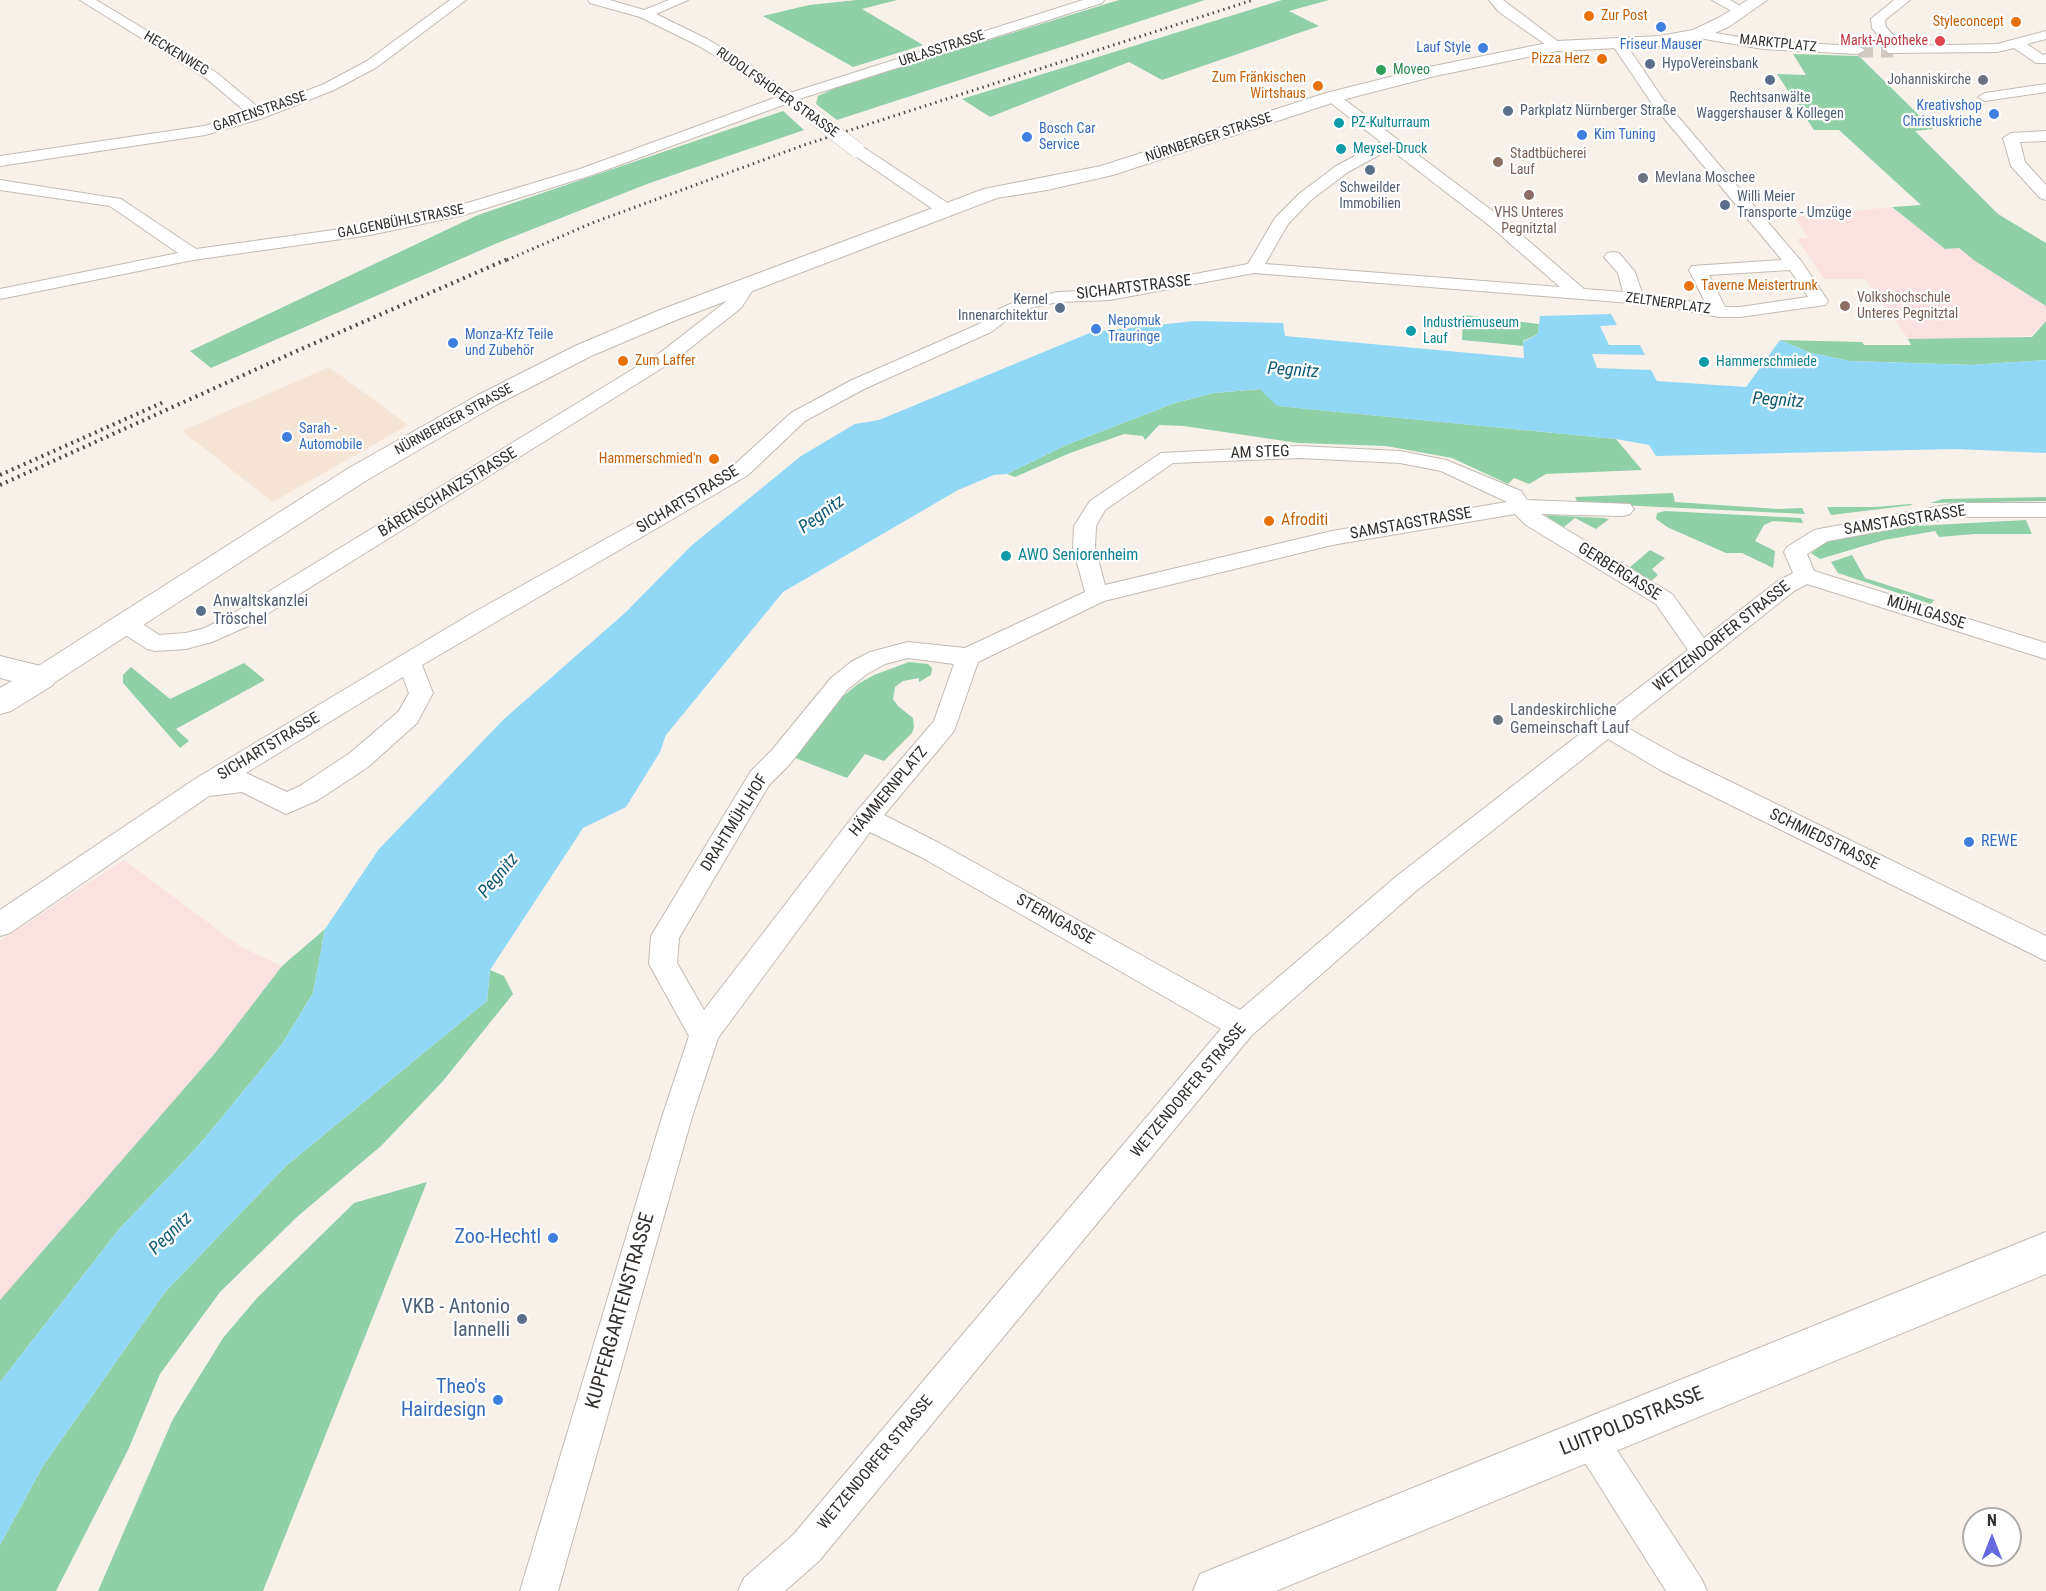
<!DOCTYPE html>
<meta charset="utf-8">
<style>
body{margin:0}
#map{position:relative;width:2046px;height:1591px;overflow:hidden;background:#f8f1e9;font-family:"Roboto Condensed",sans-serif}
canvas{display:block}
.north{position:absolute;left:1962px;top:1507px;width:60px;height:60px;box-sizing:border-box;background:#fff;border:2px solid #adacab;border-radius:50%;rotate:0deg;font-size:16px;font-weight:700;line-height:24px;text-align:center;color:#322f2c}
.north::after{content:'';display:block;margin:auto;width:21px;height:27px;background:#6769e2;clip-path:polygon(50% 0,100% 100%,50% 72%,0 100%)}
</style>
<div id="map">
<canvas width="2046" height="1591"></canvas>
<div class="north">N</div>
</div>
<script>
const g = document.querySelector('canvas').getContext('2d');
g.lineJoin = 'round';
function fillPath(path, color) {
  g.fillStyle = color;
  g.fill(path, 'evenodd');
}
function shape(rows) {
  const path = new Path2D();
  for (const r of rows) {
    path.moveTo(r[0], r[1]);
    for (let i = 2; i < r.length; i += 2) path.lineTo(r[i], r[i + 1]);
  }
  return path;
}
function trace(path, color, width, dash) {
  g.strokeStyle = color;
  g.lineWidth = width;
  g.lineCap = dash ? 'butt' : 'round';
  g.setLineDash(dash || []);
  g.stroke(path);
}
function write(font, color, halo, rows, align = 'center') {
  g.font = font + ' "Roboto Condensed",sans-serif';
  g.lineWidth = 4.5;
  g.setLineDash([]);
  g.textBaseline = 'middle';
  g.strokeStyle = halo;
  g.fillStyle = color;
  for (const [text, x, y, turn = 0] of rows) {
    g.save();
    g.translate(x, y);
    g.rotate((+turn || 0) * Math.PI / 180);
    g.textAlign = isNaN(turn) ? turn : align;
    if (halo) g.strokeText(text, 0, 0);
    g.fillText(text, 0, 0);
    g.restore();
  }
}
fillPath(shape([
 [329,367,408,425,273,502,182,431]
]), '#f6e5d4');
fillPath(shape([
 [1891,207,1944,248,1958,248,1975,261,2046,306,2046,321,2031,336,1909,340,1865,279,1824,279,1797,239,1809,238,1793,217],
 [124,860,241,947,282,966,216,1052,0,1301,0,941]
]), '#fce1e1');
fillPath(shape([
 [857,0,897,0,862,9,923,45,853,67,763,16,809,5],
 [1119,0,1205,0,837,120,816,104,818,96,840,86],
 [1282,0,1329,0,1289,11,1319,26,1162,80,1129,62,990,117,962,99],
 [1793,54,1859,56,1933,129,1915,131,1998,214,2046,243,2046,306,1975,261,1959,248,1945,249,1892,207,1921,205,1839,130,1814,130,1777,74,1806,75],
 [783,111,804,130,647,184,495,244,211,368,190,351,478,215],
 [1463,315,1539,324,1538,334,1523,341,1524,346,1462,340],
 [2046,321,2046,360,1972,365,1850,361,1811,353,1780,340,1862,342,1864,345,1911,345,1908,339,2032,337],
 [1261,389,1278,406,1616,439,1642,470,1546,474,1529,484,1514,478,1508,484,1452,458,1386,446,1298,443,1184,426,1159,425,1145,440,1143,436,1124,434,1070,453,1015,477,1007,474,1066,445,1175,403,1214,393],
 [1673,493,1675,502,1778,509,1802,508,1805,514,1578,503,1575,497],
 [2046,497,2046,501,1930,503,1943,499],
 [1910,504,1913,505,1831,515,1827,507,1875,507],
 [1665,511,1801,518,1803,523,1773,521,1764,525,1755,541,1775,551,1773,568,1742,553,1726,553,1667,527,1656,519,1657,513],
 [1547,515,1604,518,1609,519,1596,529,1575,518,1564,527,1546,516],
 [2026,520,2032,534,1975,534,1939,537,1935,531,1884,540,1820,559,1811,553,1826,542,1869,531,1915,526],
 [1650,550,1665,558,1652,569,1658,575,1651,581,1629,568],
 [1852,555,1865,578,1934,600,1931,604,1838,573,1831,562],
 [909,662,928,664,932,668,931,675,919,682,919,678,903,681,895,687,893,699,898,706,913,718,914,727,912,733,884,761,865,754,847,778,790,756,810,739,842,697,858,684,874,675],
 [244,663,265,680,176,729,189,741,180,748,123,683,123,675,131,667,170,699],
 [325,929,313,993,282,1044,199,1145,120,1228,0,1382,0,1300,216,1052,282,966],
 [490,970,504,976,513,994,443,1081,381,1146,298,1216,220,1292,160,1374,128,1450,56,1591,0,1591,0,1545,43,1466,165,1292,287,1165,487,1001],
 [427,1182,263,1591,98,1591,173,1419,223,1338,257,1298,354,1203]
]), '#8fd0a7');
fillPath(shape([
 [1611,314,1617,325,1600,326,1609,345,1640,345,1645,355,1592,354,1597,368,1651,370,1657,381,1746,387,1780,340,1811,353,1850,361,1972,365,2046,360,2046,453,1955,449,1656,456,1649,445,1616,439,1277,406,1260,389,1214,393,1175,403,1066,445,1007,474,994,475,958,490,783,592,666,735,660,752,626,807,583,828,490,970,487,1001,287,1165,165,1292,43,1466,0,1545,0,1382,120,1228,199,1145,282,1044,313,993,325,929,379,849,504,719,626,612,691,546,801,456,855,424,879,420,1092,332,1195,321,1283,323,1285,336,1524,358,1523,342,1538,334,1540,316]
]), '#91d8f7');
trace(shape([
 [1858,50,1893,50]
]), '#d0cac3', 15, [15, 8]);
const minor = shape([
 [80,0,96,0,217,73,260,109,324,84,367,61,450,0,466,0,377,67,334,90,263,118,205,135,0,166,0,156,204,126,247,113,207,79,80,0],
 [588,0,610,0,644,10,669,0,688,0,656,14,707,39,752,66,790,93,1083,0,1104,0,1102,3,799,99,819,114,822,117,819,120,809,120,786,104,592,175,464,215,370,235,193,260,0,299,0,289,178,253,110,206,0,190,0,180,121,199,196,249,370,225,454,207,580,169,777,97,742,72,697,45,640,17,590,3,588,0],
 [1489,0,1503,0,1564,46,1557,50,1552,49,1499,12,1489,0],
 [1712,0,1730,0,1749,11,1747,14,1737,14,1712,0],
 [1894,0,1910,0,1885,20,1886,27,1903,46,1997,44,2046,31,2046,39,2027,44,2043,55,2046,54,2046,63,2036,63,2014,48,1997,52,1888,53,1886,50,1888,47,1872,28,1871,19,1894,0],
 [1698,30,1763,41,1858,46,1865,50,1858,54,1763,49,1693,37,1691,34,1698,30],
 [1618,39,1623,40,1663,99,1801,261,1828,301,1825,305,1740,317,1719,317,1656,305,1254,273,1110,300,1058,302,1030,308,1011,317,991,332,864,389,805,421,748,475,422,665,433,693,417,723,368,767,318,800,286,814,242,792,209,796,10,933,0,936,0,910,195,779,469,615,658,510,734,465,791,413,850,381,979,324,999,309,1019,300,1058,292,1110,290,1248,264,1275,218,1299,194,1336,166,1381,142,1327,100,1325,97,1327,94,1337,94,1397,139,1502,218,1584,289,1623,292,1618,273,1604,257,1607,253,1613,252,1619,253,1635,272,1642,293,1706,304,1689,270,1692,266,1782,260,1653,105,1611,43,1618,39],
 [1390,149,1490,226,1560,287,1265,264,1288,224,1311,200,1348,172,1390,149],
 [1790,270,1808,297,1740,307,1725,307,1709,275,1790,270],
 [403,677,409,693,399,711,350,753,300,786,287,792,246,773,403,677],
 [2046,84,2046,92,1985,101,1978,97,1985,93,2046,84],
 [2046,131,2046,141,2020,142,2025,162,2046,185,2046,200,2040,198,2011,166,2003,138,2011,133,2046,131],
 [857,145,863,147,952,206,954,210,952,214,940,214,851,153,849,150,851,147,857,145],
 [747,280,753,281,756,285,741,308,675,360,248,626,212,642,186,649,155,651,147,649,118,630,115,624,118,618,126,616,134,618,159,635,186,633,205,628,232,614,661,352,728,300,741,281,747,280],
 [1299,446,1400,451,1446,460,1521,491,1527,500,1630,504,1634,509,1630,514,1623,516,1541,514,1672,594,1704,638,1778,581,1793,573,1784,552,1787,547,1814,530,1957,503,2046,503,2046,517,1957,517,1828,541,1807,554,1814,571,2046,643,2046,659,1807,584,1794,591,1624,726,1680,757,2046,936,2046,961,1662,771,1608,739,1416,891,1252,1035,819,1561,785,1591,738,1591,744,1578,793,1535,1221,1029,921,857,870,832,718,1038,692,1117,558,1591,520,1591,662,1117,689,1036,649,964,651,936,751,771,772,750,831,678,851,662,870,652,908,642,965,648,1085,592,1073,548,1074,526,1090,501,1161,453,1299,446],
 [1299,458,1400,463,1441,471,1507,502,1332,531,1105,585,1095,548,1096,526,1105,510,1173,463,1299,458],
 [1515,514,1526,525,1656,604,1688,650,1398,875,1240,1010,939,843,884,815,954,731,978,662,1104,601,1332,545,1515,514],
 [908,658,954,664,934,721,857,811,704,1010,677,963,679,938,769,785,790,764,847,690,867,674,885,664,908,658],
 [1589,1420,1601,1426,1701,1578,1707,1591,1666,1591,1577,1450,1571,1438,1577,1426,1589,1420]
]);
const tertiary = shape([
 [1748,0,1767,0,1730,26,1704,38,1660,46,1557,51,1435,76,1338,101,1113,175,1047,190,997,198,676,320,591,356,496,405,367,480,52,684,42,688,32,684,27,677,32,670,349,468,478,395,575,346,660,310,984,189,1101,166,1326,93,1434,66,1557,41,1660,36,1693,30,1718,18,1748,0]
]);
const secondary = shape([
 [0,656,53,669,57,677,53,685,11,711,0,714,0,688,12,681,0,678,0,656],
 [2046,1232,2046,1274,1276,1591,1193,1591,1200,1574,2046,1232]
]);
trace(minor, '#c2bbb3', 2);
trace(tertiary, '#c2bbb3', 2);
trace(secondary, '#c2bbb3', 2);
fillPath(minor, '#fff');
fillPath(tertiary, '#fff');
fillPath(secondary, '#fff');
trace(shape([
 [507,260,592,223,804,145,1253,0]
]), '#4f4c48', 3, [1.5, 4]);
trace(shape([
 [0,475,166,401],
 [0,485,299,350,510,258]
]), '#4f4c48', 4, [2, 4.5]);
const minorBridge = shape([
 [814,117,857,150]
]);
trace(minorBridge, '#c2bbb3', 16, []);
trace(minorBridge, '#fff', 15);
for (const [x, y, r, color] of [
 [1589,16,6,"#e8710a"],
 [2016,22,6,"#e8710a"],
 [1661,27,6,"#3f7fe0"],
 [1940,41,6,"#e0444e"],
 [1483,48,6,"#3f7fe0"],
 [1602,59,6,"#e8710a"],
 [1650,64,6,"#5c6f8a"],
 [1381,70,6,"#2e9e5b"],
 [1770,80,6,"#5c6f8a"],
 [1983,80,6,"#6b7280"],
 [1318,86,6,"#e8710a"],
 [1508,111,6,"#5c6f8a"],
 [1994,114,6,"#3f7fe0"],
 [1339,123,6,"#0f9aa8"],
 [1582,135,6,"#3f7fe0"],
 [1027,137,6,"#3f7fe0"],
 [1341,149,6,"#0f9aa8"],
 [1498,162,6,"#8d6e63"],
 [1370,170,6,"#5c6f8a"],
 [1643,178,6,"#6b7280"],
 [1529,195,6,"#8d6e63"],
 [1725,205,6,"#5c6f8a"],
 [1689,286,6,"#e8710a"],
 [1845,306,6,"#8d6e63"],
 [1060,308,6,"#5c6f8a"],
 [1096,329,6,"#3f7fe0"],
 [1411,331,6,"#0f9aa8"],
 [453,343,6,"#3f7fe0"],
 [623,361,6,"#e8710a"],
 [1704,362,6,"#0f9aa8"],
 [287,437,6,"#3f7fe0"],
 [714,459,6,"#e8710a"],
 [1269,521,6,"#e8710a"],
 [1006,556,6,"#0f9aa8"],
 [201,611,6,"#5c6f8a"],
 [1498,720,6,"#6b7280"],
 [1969,842,6,"#3f7fe0"],
 [553,1238,6,"#3f7fe0"],
 [522,1319,6,"#5c6f8a"],
 [498,1400,6,"#3f7fe0"]
]) {
  const dot = new Path2D();
  dot.arc(x, y, r, 0, 2 * Math.PI);
  g.fillStyle = color;
  g.fill(dot);
  trace(dot, '#fff', 2);
}
write('14px', '#c56008', '#fff', [
 ["Zur Post",1601,16,"left"],
 ["Styleconcept",2004,22],
 ["Pizza Herz",1590,59],
 ["Zum Fränkischen",1306,78],
 ["Wirtshaus",1306,94],
 ["Taverne Meistertrunk",1701,286,"left"],
 ["Zum Laffer",635,361,"left"],
 ["Hammerschmied'n",702,459]
], 'right');
write('14px', '#be3a42', '#fff', [
 ["Markt-Apotheke",1928,41]
], 'right');
write('14px', '#322f2c', '#fff', [
 ["MARKTPLATZ",1778,44,6],
 ["URLASSTRASSE",942,49,-18],
 ["HECKENWEG",176,54,31],
 ["RUDOLFSHOFER STRASSE",777,93,35],
 ["GARTENSTRASSE",260,112,-19],
 ["NÜRNBERGER STRASSE",1209,138,-18],
 ["GALGENBÜHLSTRASSE",401,222,-11],
 ["ZELTNERPLATZ",1668,304,8],
 ["NÜRNBERGER STRASSE",454,420,-29]
]);
write('14px', '#366cbe', '#fff', [
 ["Friseur Mauser",1661,45,"center"],
 ["Lauf Style",1471,48,"right"],
 ["Kreativshop",1982,106,"right"],
 ["Christuskriche",1982,122,"right"],
 ["Bosch Car",1039,129],
 ["Service",1039,145],
 ["Kim Tuning",1594,135],
 ["Nepomuk",1108,321],
 ["Trauringe",1108,337],
 ["Monza-Kfz Teile",465,335],
 ["und Zubehör",465,351],
 ["Sarah -",299,429],
 ["Automobile",299,445]
], 'left');
write('14px', '#4e5e75', '#fff', [
 ["HypoVereinsbank",1662,64],
 ["Rechtsanwälte",1770,98,"center"],
 ["Waggershauser & Kollegen",1770,114,"center"],
 ["Parkplatz Nürnberger Straße",1520,111],
 ["Schweilder",1370,188,"center"],
 ["Immobilien",1370,204,"center"],
 ["Willi Meier",1737,197],
 ["Transporte - Umzüge",1737,213],
 ["Kernel",1048,300,"right"],
 ["Innenarchitektur",1048,316,"right"]
], 'left');
write('14px', '#27864d', '#fff', [
 ["Moveo",1393,70]
], 'left');
write('14px', '#5b616d', '#fff', [
 ["Johanniskirche",1971,80],
 ["Mevlana Moschee",1655,178,"left"]
], 'right');
write('14px', '#0d838f', '#fff', [
 ["PZ-Kulturraum",1351,123],
 ["Meysel-Druck",1353,149],
 ["Industriemuseum",1423,323],
 ["Lauf",1423,339],
 ["Hammerschmiede",1716,362]
], 'left');
write('14px', '#785e54', '#fff', [
 ["Stadtbücherei",1510,154],
 ["Lauf",1510,170],
 ["VHS Unteres",1529,213,"center"],
 ["Pegnitztal",1529,229,"center"],
 ["Volkshochschule",1857,298],
 ["Unteres Pegnitztal",1857,314]
], 'left');
write('16px', '#322f2c', '#fff', [
 ["SICHARTSTRASSE",1134,288,-7],
 ["AM STEG",1260,453,-2],
 ["BÄRENSCHANZSTRASSE",448,493,-31],
 ["SICHARTSTRASSE",688,500,-31],
 ["SAMSTAGSTRASSE",1905,521,-9],
 ["SAMSTAGSTRASSE",1411,524,-10],
 ["GERBERGASSE",1619,572,32],
 ["MÜHLGASSE",1926,613,17],
 ["WETZENDORFER STRASSE",1722,637,-38],
 ["SICHARTSTRASSE",269,747,-31],
 ["HÄMMERNPLATZ",889,792,-50],
 ["DRAHTMÜHLHOF",735,823,-58],
 ["SCHMIEDSTRASSE",1824,840,26],
 ["STERNGASSE",1055,920,29],
 ["WETZENDORFER STRASSE",1189,1091,-50],
 ["WETZENDORFER STRASSE",876,1463,-50]
]);
write('16px', '#c56008', '#fff', [
 ["Afroditi",1281,521]
], 'left');
write('16px', '#0d838f', '#fff', [
 ["AWO Seniorenheim",1018,556]
], 'left');
write('16px', '#4e5e75', '#fff', [
 ["Anwaltskanzlei",213,602],
 ["Tröschel",213,620]
], 'left');
write('16px', '#5b616d', '#fff', [
 ["Landeskirchliche",1510,711],
 ["Gemeinschaft Lauf",1510,729]
], 'left');
write('16px', '#366cbe', '#fff', [
 ["REWE",1981,842]
], 'left');
write('italic 18px', '#0e5a74', '#fff', [
 ["Pegnitz",1293,371,4],
 ["Pegnitz",1778,401,4],
 ["Pegnitz",822,515,-36],
 ["Pegnitz",499,876,-50],
 ["Pegnitz",171,1234,-44]
]);
write('20px', '#366cbe', '#fff', [
 ["Zoo-Hechtl",541,1238],
 ["Theo's",486,1388],
 ["Hairdesign",486,1411]
], 'right');
write('20px', '#4e5e75', '#fff', [
 ["VKB - Antonio",510,1308],
 ["Iannelli",510,1331]
], 'right');
write('20px', '#322f2c', '#fff', [
 ["KUPFERGARTENSTRASSE",621,1311,-74],
 ["LUITPOLDSTRASSE",1632,1422,-22]
]);
</script>
